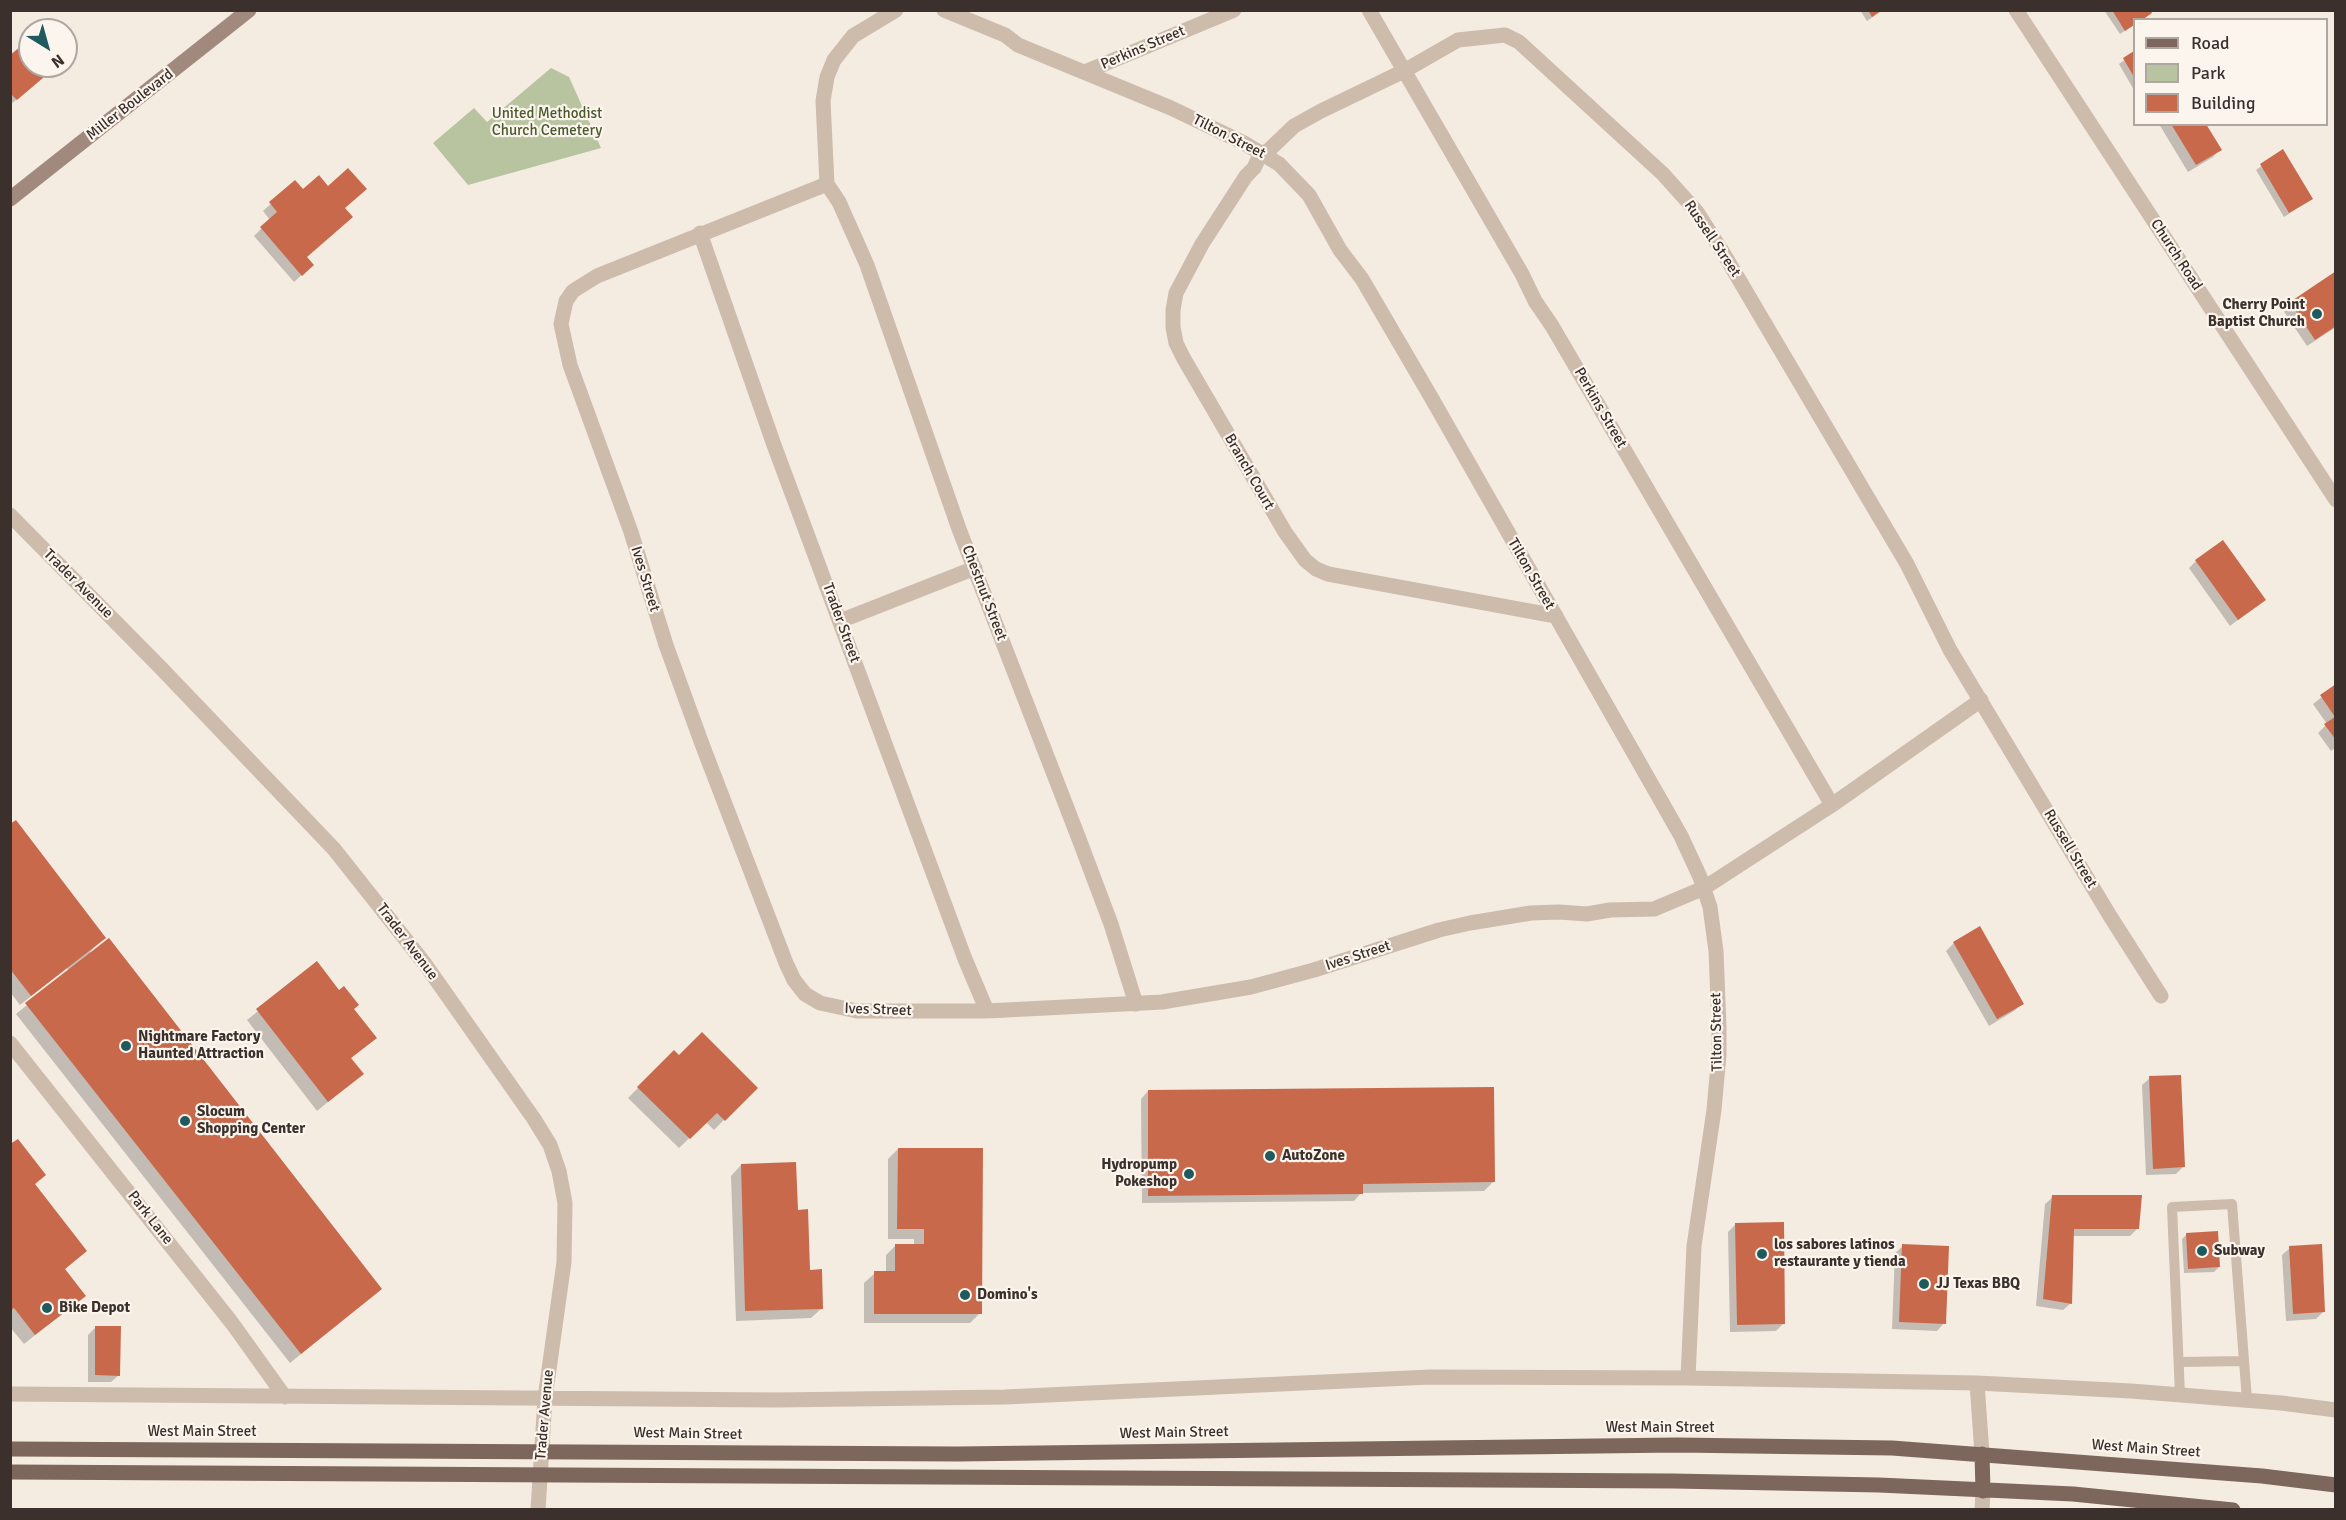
<!DOCTYPE html>
<style>
body{margin:0}
#map{position:relative;width:2346px;height:1520px;overflow:hidden;background:#f4ebe1;font-family:Signika,sans-serif}
canvas{display:block}
.frame{position:absolute;inset:0;border:12px solid #3b302b;pointer-events:none}
.legend{position:absolute;left:2133px;top:18px;width:195px;height:108px;box-sizing:border-box;background:#fbf5ee;border:2px solid #aea6a0;margin:0;padding:8px 10px;list-style:none;font-size:18px;color:#3b302b}
.legend li{display:flex;align-items:center;gap:12px;height:30px}
.legend b{width:30px;border:2px solid #aea6a0}
.north{position:absolute;left:18px;top:18px;width:60px;height:60px;box-sizing:border-box;background:#fbf5ee;border:2px solid #aea6a0;border-radius:50%;rotate:143deg;font-size:16px;font-weight:700;line-height:24px;text-align:center;color:#3b302b}
.north::after{content:'';display:block;margin:auto;width:21px;height:27px;background:#1f5a5e;clip-path:polygon(50% 0,100% 100%,50% 72%,0 100%)}
</style>
<div id="map">
<canvas width="2346" height="1520"></canvas>
<div class="frame"></div>
<ul class="legend">
<li><b style="height:8px;background:#7d675c"></b>Road</li>
<li><b style="height:16px;background:#b8c4a0"></b>Park</li>
<li><b style="height:16px;background:#c8694b"></b>Building</li>
</ul>
<div class="north">N</div>
</div>
<script>
const g = document.querySelector('canvas').getContext('2d');
g.lineJoin = 'round';
function fillPath(path, color) {
  g.fillStyle = color;
  g.fill(path, 'evenodd');
}
function shape(rows) {
  const path = new Path2D();
  for (const r of rows) {
    path.moveTo(r[0], r[1]);
    for (let i = 2; i < r.length; i += 2) path.lineTo(r[i], r[i + 1]);
  }
  return path;
}
function trace(path, color, width, dash) {
  g.strokeStyle = color;
  g.lineWidth = width;
  g.lineCap = dash ? 'butt' : 'round';
  g.setLineDash(dash || []);
  g.stroke(path);
}
function write(font, color, halo, rows, align = 'center') {
  g.font = font + ' Signika,sans-serif';
  g.lineWidth = 4.5;
  g.setLineDash([]);
  g.textBaseline = 'middle';
  g.strokeStyle = halo;
  g.fillStyle = color;
  for (const [text, x, y, turn = 0] of rows) {
    g.save();
    g.translate(x, y);
    g.rotate((+turn || 0) * Math.PI / 180);
    g.textAlign = isNaN(turn) ? turn : align;
    if (halo) g.strokeText(text, 0, 0);
    g.fillText(text, 0, 0);
    g.restore();
  }
}
fillPath(shape([
 [551,68,569,77,601,148,468,185,433,143,474,108,487,122]
]), '#b8c4a0');
fillPath(shape([
 [1860,10,1883,10,1867,21],
 [2104,10,2149,10,2134,20,2134,25,2120,34],
 [30,41,30,66,56,66,10,105,10,57],
 [2134,53,2134,90,2119,64],
 [2159,124,2205,124,2220,149,2213,157,2188,172],
 [2283,151,2312,199,2284,217,2256,170],
 [295,182,303,191,306,257,305,272,294,282,254,236,270,220,263,211],
 [2336,273,2336,327,2307,346,2283,310,2291,303],
 [2196,561,2264,600,2230,626,2189,568],
 [2336,686,2336,747,2331,751,2318,733,2327,724,2313,704],
 [10,826,104,937,90,952,380,1289,290,1363,16,1014,69,971,67,968,20,1005,10,992],
 [1954,943,2022,1004,2014,1011,1989,1026,1946,951],
 [317,964,375,1038,350,1059,362,1074,317,1111,247,1020],
 [674,1052,679,1057,755,1088,714,1130,706,1122,679,1148,628,1098],
 [2150,1078,2184,1166,2176,1174,2146,1175,2142,1085],
 [1148,1091,1494,1181,1484,1191,1361,1193,1354,1201,1142,1203,1141,1099],
 [10,1146,34,1185,85,1251,64,1270,84,1296,24,1344,10,1327],
 [898,1149,980,1313,970,1323,864,1323,864,1283,875,1273,886,1273,886,1255,896,1245,914,1245,914,1239,888,1239,888,1159],
 [741,1165,796,1211,808,1271,822,1308,811,1318,736,1321,731,1176],
 [2053,1197,2138,1228,2130,1236,2072,1236,2071,1303,2063,1310,2036,1306,2045,1204],
 [1736,1224,1784,1323,1776,1331,1730,1332,1728,1232],
 [2187,1234,2219,1267,2214,1272,2184,1273,2182,1239],
 [1903,1246,1944,1323,1937,1331,1892,1329,1895,1253],
 [2290,1248,2323,1312,2316,1319,2286,1321,2282,1255],
 [96,1327,119,1375,111,1382,88,1382,88,1335]
]), '#0003');
fillPath(shape([
 [1868,10,1882,10,1872,17],
 [2112,10,2150,10,2152,13,2142,20,2134,20,2134,25,2125,31],
 [30,39,30,66,57,66,17,100,10,93,10,55],
 [2134,51,2134,77,2123,58],
 [2171,124,2206,124,2222,150,2196,165],
 [2283,149,2313,199,2289,213,2260,164],
 [348,168,367,189,345,208,353,217,307,257,314,265,302,276,260,227,277,212,269,202,295,180,303,189,319,175,328,186],
 [2336,271,2336,326,2315,340,2290,302],
 [2223,540,2266,600,2238,620,2195,560],
 [2336,684,2336,740,2324,724,2335,717,2320,695],
 [16,820,106,938,31,996,10,969,10,824],
 [1980,926,2024,1004,1997,1019,1953,942],
 [109,938,382,1289,301,1354,25,1003],
 [317,961,339,990,344,986,359,1005,354,1009,377,1038,351,1058,364,1074,328,1102,256,1009],
 [702,1032,758,1088,725,1121,717,1113,690,1139,637,1087,674,1050,679,1055],
 [2181,1075,2185,1167,2153,1169,2149,1076],
 [1494,1087,1495,1182,1363,1184,1363,1194,1148,1196,1148,1090],
 [18,1139,46,1175,35,1184,87,1251,65,1269,86,1296,35,1335,14,1308,10,1311,10,1144],
 [898,1148,983,1148,982,1314,874,1314,874,1271,895,1271,895,1244,924,1244,924,1229,897,1229],
 [796,1162,798,1210,808,1209,810,1270,822,1269,823,1309,745,1311,741,1164],
 [2052,1195,2142,1195,2139,1229,2074,1229,2072,1304,2043,1299],
 [1784,1222,1785,1324,1737,1325,1735,1223],
 [2218,1231,2220,1267,2188,1269,2186,1233],
 [1902,1244,1949,1246,1946,1324,1899,1322],
 [2322,1244,2325,1312,2293,1314,2289,1246],
 [95,1326,121,1326,120,1376,95,1375]
]), '#c8694b');
trace(shape([
 [2180,1362,2243,1361],
 [2180,1395,2172,1207,2232,1204,2247,1400]
]), '#cdbbac', 10);
trace(shape([
 [896,10,853,36,834,60,827,77,823,101,827,184,839,202,867,265,959,529,1079,839,1111,924,1136,1004],
 [944,10,1005,35,1018,45,1171,108,1244,143,1279,164,1309,195,1340,250,1362,279,1431,397,1681,836,1700,877,1710,907,1716,951,1719,1027,1719,1054,1714,1110,1694,1246,1688,1378],
 [1369,10,1522,274,1535,301,1552,326,1832,805],
 [2016,10,2336,500],
 [1085,72,1234,10],
 [827,184,597,276,573,291,566,301,561,324,570,365,631,532,666,645,702,744,786,963,794,980,805,994,820,1003,857,1011,987,1011,1162,1002,1251,987,1314,970,1439,930,1470,923,1531,913,1559,912,1587,914,1610,910,1654,909,1704,888,1832,805,1981,700],
 [700,233,774,445,965,959,987,1011],
 [10,515,160,667,334,849,425,964,534,1119,550,1145,559,1171,565,1203,564,1262,545,1398,538,1510],
 [1556,616,1328,574,1316,569,1305,560,1285,532,1184,359,1176,343,1173,327,1173,310,1176,293,1202,244,1246,176,1254,168,1261,153,1268,151,1294,126,1321,111,1404,71,1458,40,1505,35,1519,42,1663,174,1697,212,1725,256,1907,564,1950,650,2110,916,2161,996],
 [840,621,975,568],
 [10,1043,232,1323,285,1397],
 [1977,1383,1982,1454],
 [10,1394,776,1400,1005,1397,1430,1377,1688,1378,1977,1383,2131,1391,2281,1403,2336,1410],
 [1982,1510,1983,1491]
]), '#cdbbac', 15);
trace(shape([
 [10,199,249,10]
]), '#a18a7d', 15);
trace(shape([
 [10,1449,958,1454,1677,1445,1892,1448,2262,1476,2336,1485],
 [1982,1454,1983,1491],
 [10,1472,1673,1481,1879,1485,2073,1494,2233,1510]
]), '#7d675c', 15);
for (const [x, y, r, color] of [
 [2317,314,6,"#1f5a5e"],
 [126,1046,6,"#1f5a5e"],
 [185,1121,6,"#1f5a5e"],
 [1270,1156,6,"#1f5a5e"],
 [1189,1174,6,"#1f5a5e"],
 [2202,1251,6,"#1f5a5e"],
 [1762,1254,6,"#1f5a5e"],
 [1924,1284,6,"#1f5a5e"],
 [965,1295,6,"#1f5a5e"],
 [47,1308,6,"#1f5a5e"]
]) {
  const dot = new Path2D();
  dot.arc(x, y, r, 0, 2 * Math.PI);
  g.fillStyle = color;
  g.fill(dot);
  trace(dot, '#fbf5ee', 2);
}
write('15px', '#3b302b', '#fbf5ee', [
 ["Perkins Street",1143,48,-23],
 ["Miller Boulevard",130,105,-38],
 ["Tilton Street",1229,137,27],
 ["Russell Street",1712,239,56],
 ["Church Road",2176,255,57],
 ["Perkins Street",1600,408,60],
 ["Branch Court",1249,472,60],
 ["Tilton Street",1531,574,60],
 ["Ives Street",645,579,73],
 ["Trader Avenue",78,584,45],
 ["Chestnut Street",984,593,69],
 ["Trader Street",841,623,70],
 ["Russell Street",2070,849,59],
 ["Trader Avenue",407,942,53],
 ["Ives Street",1358,956,-18],
 ["Ives Street",878,1010,2],
 ["Tilton Street",1717,1032,-91],
 ["Park Lane",150,1218,52],
 ["Trader Avenue",545,1415,-85],
 ["West Main Street",1660,1428],
 ["West Main Street",202,1432],
 ["West Main Street",1174,1433,-1],
 ["West Main Street",688,1434,1],
 ["West Main Street",2146,1449,4]
]);
write('15px', '#4a5a2e', '#fbf5ee', [
 ["United Methodist",547,114],
 ["Church Cemetery",547,131]
]);
write('bold 15px', '#3b302b', '#fbf5ee', [
 ["Cherry Point",2305,305,"right"],
 ["Baptist Church",2305,322,"right"],
 ["Nightmare Factory",138,1037],
 ["Haunted Attraction",138,1054],
 ["Slocum",197,1112],
 ["Shopping Center",197,1129],
 ["AutoZone",1282,1156],
 ["Hydropump",1177,1165,"right"],
 ["Pokeshop",1177,1182,"right"],
 ["los sabores latinos",1774,1245],
 ["restaurante y tienda",1774,1262],
 ["Subway",2214,1251],
 ["JJ Texas BBQ",1936,1284],
 ["Domino's",977,1295],
 ["Bike Depot",59,1308]
], 'left');
</script>
